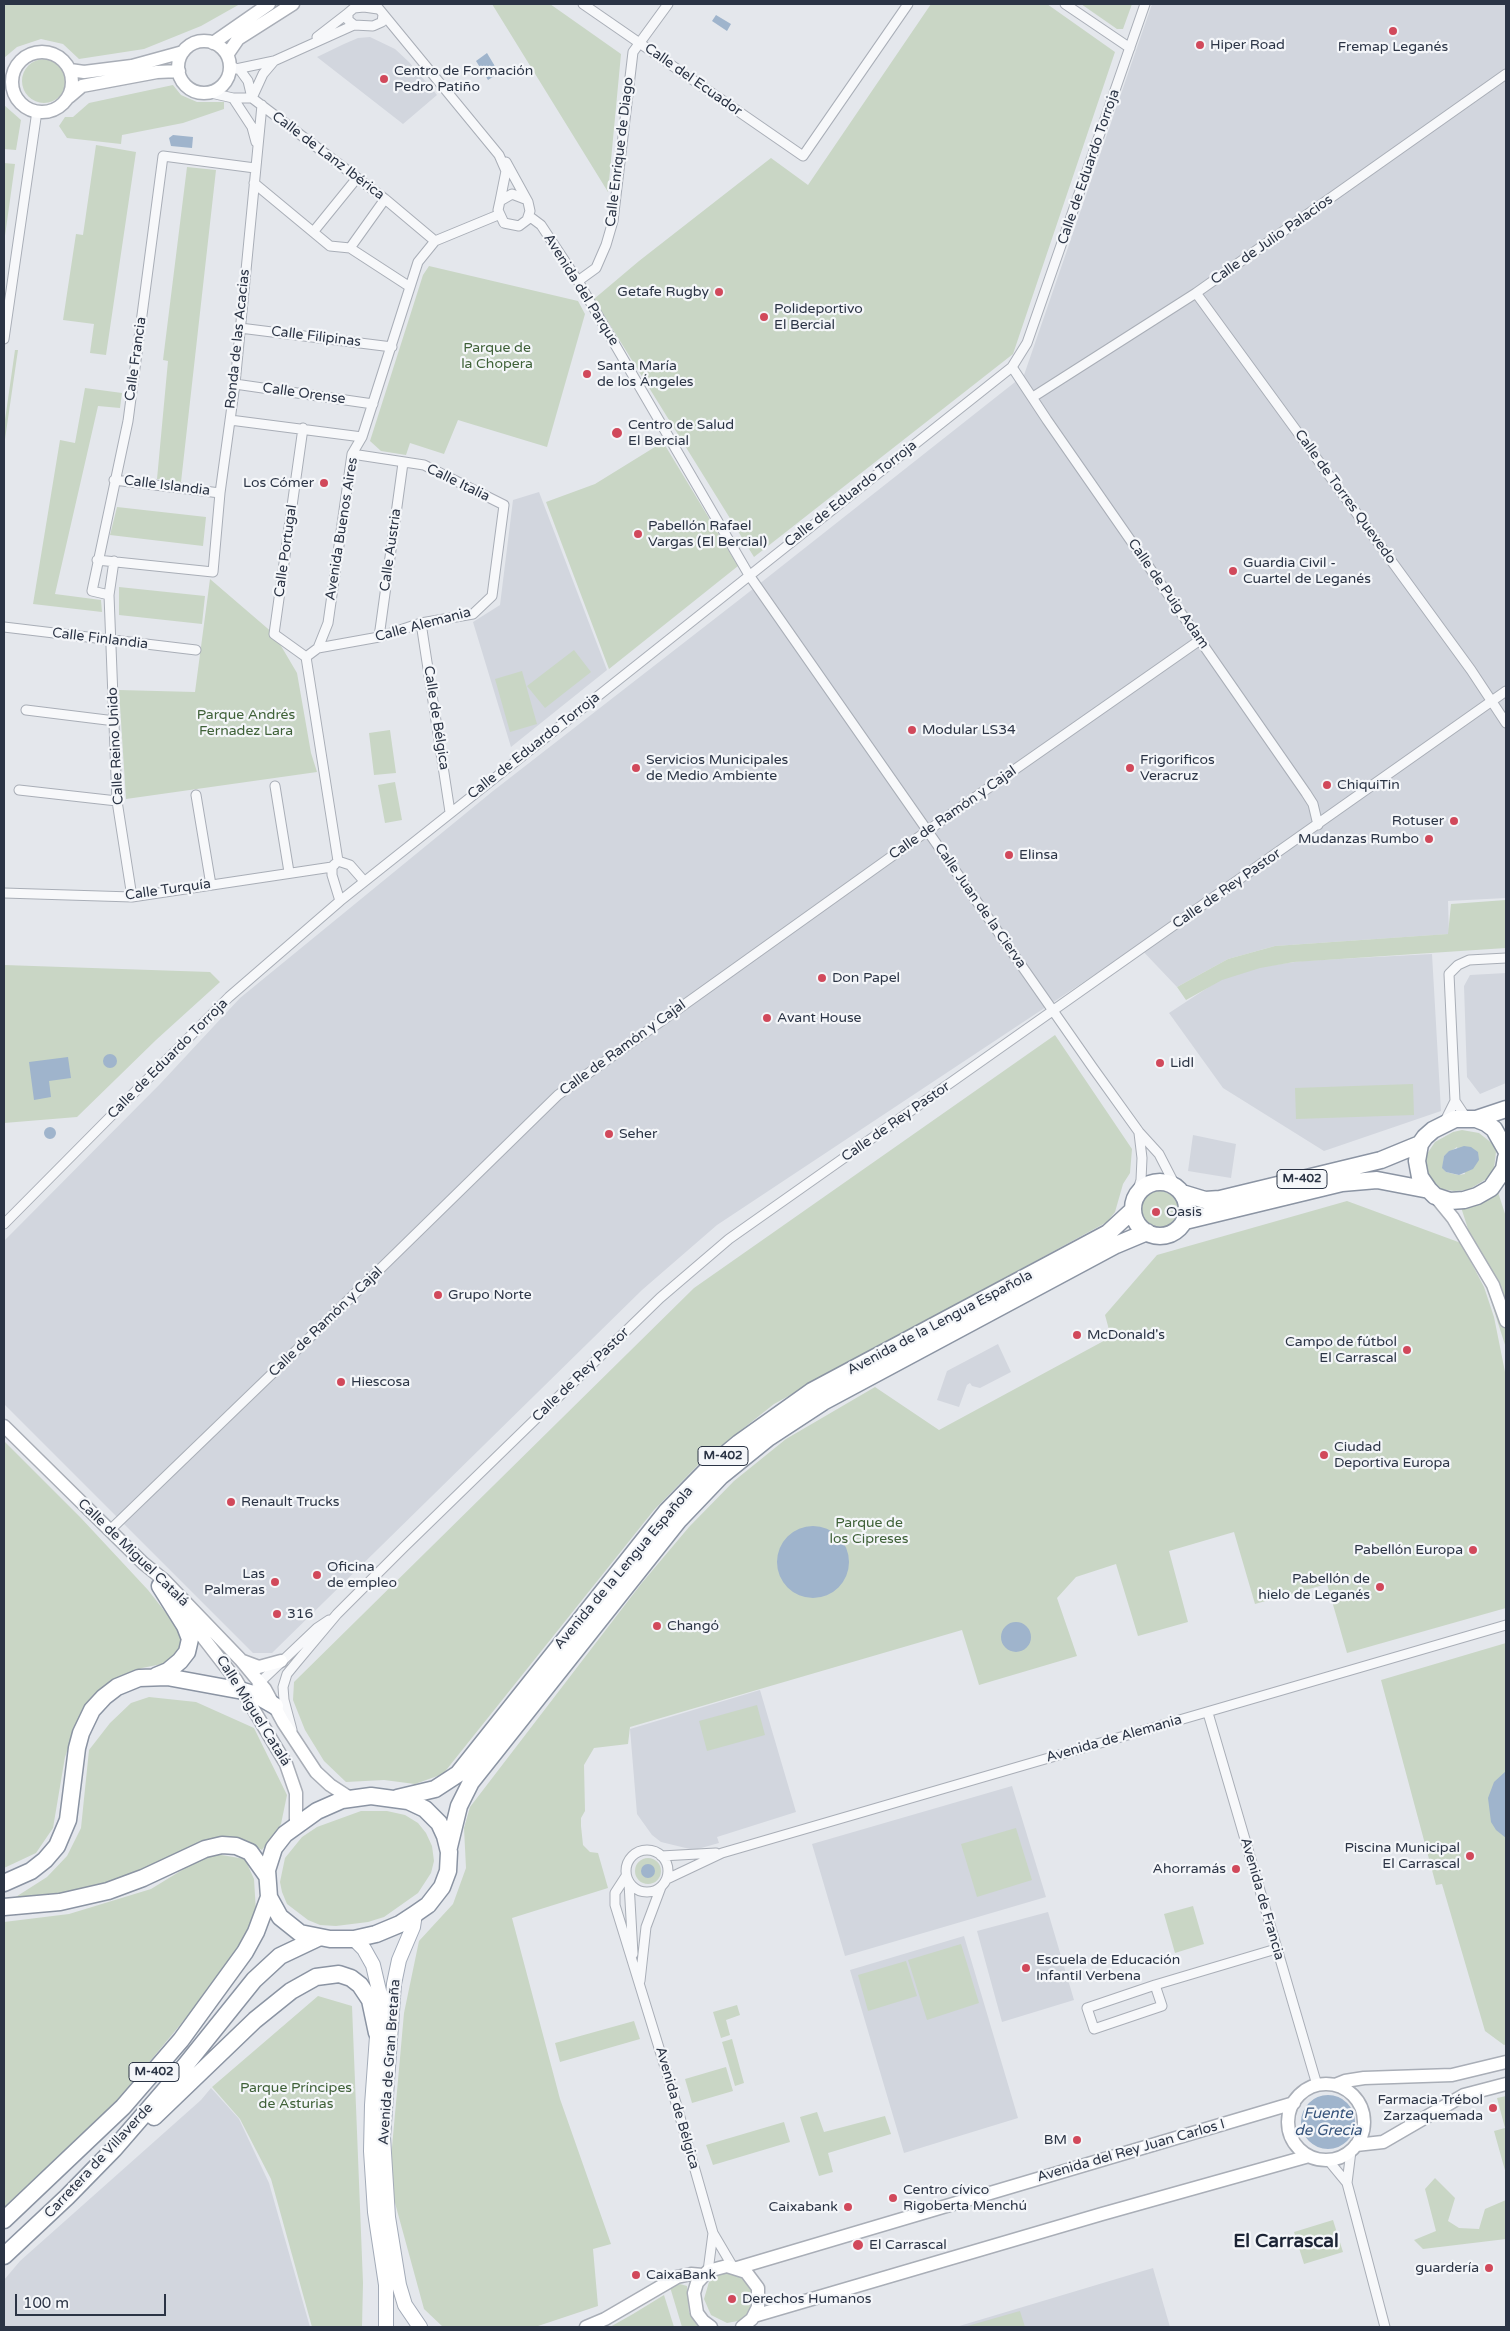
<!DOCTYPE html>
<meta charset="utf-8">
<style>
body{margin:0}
#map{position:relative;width:1510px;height:2331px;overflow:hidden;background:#e4e7ec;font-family:"Varela Round",sans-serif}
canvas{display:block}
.frame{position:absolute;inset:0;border:5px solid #2b3445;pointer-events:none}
.scale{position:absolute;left:15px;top:2294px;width:151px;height:22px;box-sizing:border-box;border:2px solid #2b3445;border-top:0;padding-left:6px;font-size:15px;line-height:18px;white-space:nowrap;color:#2b3445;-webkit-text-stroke:4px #f4f6f9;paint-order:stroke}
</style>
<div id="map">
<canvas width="1510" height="2331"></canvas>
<div class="frame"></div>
<div class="scale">100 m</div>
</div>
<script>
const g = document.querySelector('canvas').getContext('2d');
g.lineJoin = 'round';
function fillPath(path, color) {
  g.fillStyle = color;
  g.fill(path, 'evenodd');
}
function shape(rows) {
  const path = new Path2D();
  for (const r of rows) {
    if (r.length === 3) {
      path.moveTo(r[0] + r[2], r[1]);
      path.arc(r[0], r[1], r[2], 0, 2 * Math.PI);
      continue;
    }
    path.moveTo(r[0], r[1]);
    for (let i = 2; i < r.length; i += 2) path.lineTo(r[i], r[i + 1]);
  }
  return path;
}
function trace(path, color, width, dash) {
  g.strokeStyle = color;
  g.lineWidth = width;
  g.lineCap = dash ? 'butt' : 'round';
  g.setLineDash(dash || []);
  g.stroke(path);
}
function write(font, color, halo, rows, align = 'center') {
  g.font = font + ' "Varela Round",sans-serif';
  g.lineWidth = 4.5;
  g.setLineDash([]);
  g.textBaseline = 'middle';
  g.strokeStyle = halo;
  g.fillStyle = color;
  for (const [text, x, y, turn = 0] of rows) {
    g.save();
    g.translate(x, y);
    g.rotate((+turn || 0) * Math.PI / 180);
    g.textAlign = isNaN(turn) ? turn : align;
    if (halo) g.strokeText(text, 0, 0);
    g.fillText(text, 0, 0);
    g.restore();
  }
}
fillPath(shape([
 [1152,4,1506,4,1506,898,1448,901,1449,934,1275,946,1228,959,1177,987,1138,946,717,1225,642,1290,272,1653,253,1653,4,1404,4,1241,160,1084,240,998,493,791,744,596,1024,375],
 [370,37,395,49,409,62,437,95,403,124,317,57,344,44,358,38],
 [539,492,607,670,511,747,473,622,500,605,513,500],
 [1432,954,1441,1111,1324,1151,1223,1088,1169,1013,1221,979,1259,967,1302,961],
 [1506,973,1506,1083,1480,1094,1467,1077,1464,986,1470,975],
 [1193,1135,1236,1144,1231,1178,1188,1171],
 [998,1344,1011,1372,980,1388,972,1386,970,1383,967,1385,959,1407,937,1400,947,1371],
 [760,1690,796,1812,717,1837,719,1843,694,1850,661,1842,652,1835,637,1814,630,1729],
 [1012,1786,1046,1897,845,1956,812,1844],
 [1048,1912,1074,2000,1002,2022,977,1931],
 [964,1936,1018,2118,904,2153,850,1970],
 [211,2088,239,2119,269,2183,310,2327,4,2327,4,2280,20,2261,201,2100],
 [1153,2268,1170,2327,956,2327]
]), '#d2d6de');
fillPath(shape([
 [4,4,240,4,201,26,144,49,79,59,63,44,41,39,17,47,4,58],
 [492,4,550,4,621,54,608,192],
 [931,4,1047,4,1115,52,1013,354,754,557,594,299,639,261,771,158,808,185],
 [1081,4,1132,4,1123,29,1117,29],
 [44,81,22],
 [173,85,181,95,197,102,224,102,224,109,183,123,122,135,121,144,67,138,59,126,65,117,73,117,89,103],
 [4,105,21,120,16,150,4,149],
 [96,145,136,152,106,355,90,353,94,324,63,320,76,234,83,235],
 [4,163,15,164,4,243],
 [187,167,216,170,181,482,157,479,168,361,163,360],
 [429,266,578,301,585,314,547,447,458,420,444,454,410,443,406,455,381,451,370,441,423,275],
 [15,350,18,350,4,446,4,427],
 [85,388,122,393,120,408,98,406,55,594,101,600,102,612,33,604,60,440,75,443],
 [663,442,738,566,609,669,546,502,595,484],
 [117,507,206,517,203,546,110,535],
 [210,579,274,634,297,673,311,753,317,772,126,799,119,690,195,692],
 [119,587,205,596,202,624,119,615],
 [574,650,591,672,545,708,527,686],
 [522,671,537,724,510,732,495,679],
 [390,730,396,773,374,775,369,733],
 [395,782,402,820,385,823,378,785],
 [1506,900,1506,948,1294,962,1260,968,1222,980,1186,1000,1177,987,1228,959,1275,946,1448,934,1451,904],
 [4,965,210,972,220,982,156,1040,77,1117,4,1123],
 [1055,1035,1132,1149,1130,1173,1123,1184,1115,1212,1107,1222,774,1404,700,1463,654,1510,443,1774,415,1784,384,1780,346,1782,324,1761,305,1730,293,1700,294,1682,694,1288],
 [1413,1084,1414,1115,1296,1119,1295,1088],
 [1462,1130,1479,1133,1493,1144,1496,1152,1494,1169,1488,1178,1468,1190,1454,1191,1442,1189,1435,1184,1426,1173,1425,1157,1435,1142,1453,1132],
 [1457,1147,1465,1174,1458,1175,1446,1172,1443,1168,1444,1156],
 [1159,1210,19],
 [1498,1192,1506,1217,1506,1348,1460,1204],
 [1347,1201,1461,1243,1484,1287,1494,1317,1506,1377,1506,1608,1347,1653,1327,1584,1255,1604,1234,1532,1169,1551,1188,1622,1138,1636,1116,1564,1076,1577,1057,1598,1077,1656,979,1685,962,1630,630,1727,628,1744,594,1748,584,1765,585,1811,581,1818,581,1826,583,1845,590,1852,598,1853,608,1888,512,1918,560,2099,611,2244,593,2249,598,2306,535,2327,443,2327,424,2309,389,2181,404,2013,419,1941,453,1904,466,1868,464,1828,470,1807,641,1584,689,1527,734,1481,786,1439,875,1387,939,1430,1111,1337,1105,1315,1157,1255],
 [4,1441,81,1518,148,1590,177,1627,181,1639,179,1649,167,1663,142,1668,108,1683,80,1714,65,1757,53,1828,36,1853,4,1868],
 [1506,1643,1506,2044,1504,2045,1485,2031,1442,1884,1436,1885,1381,1680],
 [149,1697,196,1702,254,1728,287,1795,281,1824,262,1850,241,1839,213,1838,113,1882,63,1894,11,1900,47,1877,67,1856,81,1828,89,1750,110,1723,131,1703],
 [757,1705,765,1735,707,1751,699,1721],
 [361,1811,387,1811,405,1815,418,1823,426,1833,432,1846,434,1861,431,1873,418,1893,384,1917,368,1922,336,1926,320,1925,308,1920,287,1904,282,1892,280,1882,285,1858,302,1837,317,1827],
 [1016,1828,1032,1880,977,1897,961,1844],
 [210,1853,245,1859,254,1879,256,1912,234,1960,92,2131,4,2214,4,1922,69,1914,151,1889],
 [648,1871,13],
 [1193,1906,1204,1944,1175,1953,1164,1914],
 [961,1944,979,2003,927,2020,908,1960],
 [906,1961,917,1996,868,2011,858,1975],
 [318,1996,352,2006,363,2283,362,2327,312,2327,271,2179,240,2119,212,2087],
 [737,2005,740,2015,726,2020,730,2035,721,2038,713,2012],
 [634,2021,640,2039,560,2062,555,2043],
 [732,2039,744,2083,735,2086,722,2042],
 [726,2067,733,2091,692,2103,685,2079],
 [1506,2096,1506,2174,1494,2131,1505,2128,1497,2098],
 [817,2112,824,2132,885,2116,891,2134,828,2153,833,2172,819,2176,800,2117],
 [784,2122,790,2142,713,2165,706,2145],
 [1435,2178,1455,2198,1448,2221,1459,2228,1479,2229,1485,2209,1506,2200,1506,2239,1423,2249,1414,2240,1436,2231,1425,2189],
 [1333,2220,1343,2252,1304,2264,1294,2232],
 [732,2271,753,2283,755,2308,743,2320,727,2323,711,2315,704,2299,709,2282,715,2276],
 [680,2284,687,2286,689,2312,698,2327,682,2327,670,2287],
 [664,2295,674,2327,610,2327,633,2314],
 [1020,2311,1025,2327,964,2327]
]), '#c9d6c5');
fillPath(shape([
 [716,15,731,24,727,31,712,21],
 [487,53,499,73,488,80,476,61],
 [173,135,193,137,192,148,171,146,169,138],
 [110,1061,7],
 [68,1057,71,1078,49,1081,51,1097,34,1100,29,1062],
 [50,1133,6],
 [1464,1146,1471,1147,1478,1152,1479,1160,1473,1169,1459,1175,1446,1172,1442,1168,1444,1156,1449,1151],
 [813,1562,36],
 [1016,1637,15],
 [1506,1771,1506,1838,1496,1830,1491,1822,1488,1798,1494,1782],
 [648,1871,7],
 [1328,2122,27]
]), '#9fb4cc');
const street = shape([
 [375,4,499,155,506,171,500,201],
 [583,4,803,156,908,4],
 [1065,4,1130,48],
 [378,9,364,7,354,8,348,13,348,20,354,25,373,26,382,22,383,15],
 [317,37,348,13],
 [230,66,240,70,248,81,252,98,385,199,435,241],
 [236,69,274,61,354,25],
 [211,93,233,98,252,98],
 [233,98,252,127,256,142],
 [252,98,263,74,274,61],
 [506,162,528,202,530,211,527,220,519,226,504,223,498,210,500,201,512,194,525,199],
 [254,183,330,246,350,248,410,287],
 [529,216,541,225,578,281,749,575,1093,1068,1139,1132,1159,1154,1176,1187],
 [314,231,357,178],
 [350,248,385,199],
 [578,281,596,268,606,245,613,221,633,52,668,4],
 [1196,293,1471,670,1506,723],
 [240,328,392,347],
 [4,339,37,111],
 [1012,367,1047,420,1306,793,1313,804,1318,825],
 [235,384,373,404],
 [1033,397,1196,293,1506,74],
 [230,420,362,437],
 [303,428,274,634,306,657],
 [114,480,220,493],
 [97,560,213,572,220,493,235,384,262,105],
 [114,561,109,595,117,801,132,897],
 [109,595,92,591,128,421,163,156,255,168],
 [421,623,450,812],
 [4,627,196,650],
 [379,637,403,463],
 [318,648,379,637,421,623,473,614,492,596,504,505,424,465,352,454],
 [26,710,115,721],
 [275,786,289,872],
 [19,790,117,801],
 [196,795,211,885],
 [338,861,306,657,318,648,328,623,352,454,362,437,418,262,435,241,498,215],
 [338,861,350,865,364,881],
 [335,864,332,867,332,875,340,901],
 [4,893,132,897,332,867],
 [1467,1119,1455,1101,1449,974,1458,965,1469,960,1506,958],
 [1444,1123,1455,1101],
 [1135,1199,1141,1180,1142,1158,1139,1133],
 [4,1224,229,997,340,901,1012,367,1027,343,1145,4],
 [109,1531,334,1314,558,1095,944,819,1200,640],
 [257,1685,317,1628,329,1620],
 [1208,1713,1317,2085],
 [292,1730,284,1700,283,1687,287,1674,296,1663,337,1614,403,1548,660,1298,729,1239,1506,691],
 [647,1871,21],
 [661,1856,716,1853],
 [626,1876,615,1893,615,1905,676,2103,713,2233,733,2267],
 [667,1879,722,1853,1506,1625],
 [629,1883,633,1954],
 [640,1981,646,1927,661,1887],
 [1155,1985,1162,2006,1094,2029,1087,2008,1155,1985],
 [1155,1985,1276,1949],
 [1351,2151,1347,2183,1385,2327],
 [1328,2160,1347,2183],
 [708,2271,713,2233]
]);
const secondary = shape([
 [204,67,26],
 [213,43,269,4],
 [42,82,30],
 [227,55,238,39,293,4],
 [70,70,84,72,132,66,183,52],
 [69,97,82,86,157,72,179,71],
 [1435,1196,1453,1218,1493,1285,1506,1321],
 [4,1426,143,1563,164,1580,240,1659,265,1689,283,1722,316,1772,330,1785,350,1798],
 [181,1609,236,1680,286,1764,296,1793,296,1825],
 [243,1661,259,1667,281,1661],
 [1326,2122,38],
 [1335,2085,1345,2081,1364,2078,1452,2075,1506,2062],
 [1356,2145,1383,2142,1464,2095,1506,2084],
 [737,2268,1294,2103],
 [754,2316,1102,2214,1309,2156],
 [586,2327,605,2319,677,2277,691,2274,703,2275],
 [711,2327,703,2321,697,2313,694,2293,697,2283,708,2271,727,2266,746,2272,758,2288,758,2307,752,2319,742,2327]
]);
const primary = shape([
 [415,1914,413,1927,399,1960,394,1984,383,2137,388,2217,399,2285,405,2305,420,2327],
 [354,1939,364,1949,373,1965,380,1995,372,2105,371,2151,375,2212,386,2285,386,2327]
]);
const highway = shape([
 [1476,1119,1506,1109],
 [1506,1150,1494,1129,1486,1123,1476,1119,1455,1119,1433,1130,1425,1137,1420,1144,1417,1161,1420,1177,1429,1190,1435,1196,1450,1201,1464,1200,1477,1196,1491,1188,1504,1169,1506,1158],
 [1160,1209,27],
 [1182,1193,1205,1200,1220,1199,1381,1160,1420,1144],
 [1185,1221,1342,1183,1377,1180,1429,1190],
 [156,1676,168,1671,180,1661,187,1652,190,1639,185,1626,160,1586],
 [371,1796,408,1801,425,1809,439,1823,445,1836,449,1852,448,1871,442,1887,428,1905,415,1914,400,1924,376,1934,354,1939,330,1939,300,1933,280,1917,269,1897,267,1870,274,1848,285,1834,317,1811,342,1800,371,1796],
 [397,1798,435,1789,458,1774,667,1511,710,1467,739,1443,812,1391,1108,1233,1133,1210],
 [449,1847,459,1806,471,1782,678,1521,721,1476,768,1438,823,1402,1116,1245,1147,1232],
 [4,1883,31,1871,45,1860,57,1846,68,1820,77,1748,81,1733,92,1710,104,1697,117,1687,139,1678,167,1677,243,1691,256,1695,275,1706],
 [4,1907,60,1902,108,1891,143,1878,205,1849,222,1845,236,1846,250,1852,267,1876],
 [154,2117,255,2020,291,1991,316,1977,339,1974,351,1978,360,1985,370,2000,377,2033],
 [4,2220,123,2107,181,2040,245,1952,256,1932,269,1897],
 [4,2256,67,2197,114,2149,172,2082,254,1980,280,1956,318,1938]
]);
trace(street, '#a9aeb7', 11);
trace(secondary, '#a9aeb7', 15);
trace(primary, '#a3abb8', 16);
trace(highway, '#8b94a3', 19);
trace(street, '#f7f8fa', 9);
trace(secondary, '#fff', 12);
trace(primary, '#fff', 14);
trace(highway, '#fff', 16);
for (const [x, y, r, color] of [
 [1393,31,5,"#d1495b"],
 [1200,45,5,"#d1495b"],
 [384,79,5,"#d1495b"],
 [719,292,5,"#d1495b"],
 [764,317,5,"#d1495b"],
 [587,374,5,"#d1495b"],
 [617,433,6,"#d1495b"],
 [324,483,5,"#d1495b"],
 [638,534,5,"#d1495b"],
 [1233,571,5,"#d1495b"],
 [912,730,5,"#d1495b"],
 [636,768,5,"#d1495b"],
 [1130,768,5,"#d1495b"],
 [1327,785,5,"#d1495b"],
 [1454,821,5,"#d1495b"],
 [1429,839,5,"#d1495b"],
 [1009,855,5,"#d1495b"],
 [822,978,5,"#d1495b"],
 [767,1018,5,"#d1495b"],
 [1160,1063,5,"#d1495b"],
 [609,1134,5,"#d1495b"],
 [1156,1212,5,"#d1495b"],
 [438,1295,5,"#d1495b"],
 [1077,1335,5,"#d1495b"],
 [1407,1350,5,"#d1495b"],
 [341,1382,5,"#d1495b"],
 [1324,1455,5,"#d1495b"],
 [231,1502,5,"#d1495b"],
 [1473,1550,5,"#d1495b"],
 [317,1575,5,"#d1495b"],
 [275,1582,5,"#d1495b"],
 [1380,1587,5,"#d1495b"],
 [277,1614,5,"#d1495b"],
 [657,1626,5,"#d1495b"],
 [1470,1856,5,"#d1495b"],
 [1236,1869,5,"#d1495b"],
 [1026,1968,5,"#d1495b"],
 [1493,2108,5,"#d1495b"],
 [1077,2140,5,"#d1495b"],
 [893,2198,5,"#d1495b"],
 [848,2207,5,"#d1495b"],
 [858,2245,6,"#d1495b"],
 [1489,2268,5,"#d1495b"],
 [636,2275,5,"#d1495b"],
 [732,2299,5,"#d1495b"]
]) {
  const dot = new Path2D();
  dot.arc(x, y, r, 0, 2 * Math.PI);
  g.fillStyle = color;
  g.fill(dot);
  trace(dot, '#f4f6f9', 2);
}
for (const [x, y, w] of [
 [1302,1179,50],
 [723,1456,50],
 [154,2072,50]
]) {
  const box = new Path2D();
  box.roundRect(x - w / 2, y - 9.5, w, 19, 4);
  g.fillStyle = '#f4f6f9';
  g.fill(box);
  trace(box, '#2b3445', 1);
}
write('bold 12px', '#2b3445', null, [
 ["M-402",1302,1179],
 ["M-402",723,1456],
 ["M-402",154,2072]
]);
write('14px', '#2b3445', '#f4f6f9', [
 ["Hiper Road",1210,45],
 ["Fremap Leganés",1393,47,"center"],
 ["Centro de Formación",394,71],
 ["Pedro Patiño",394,87],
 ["Getafe Rugby",709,292,"right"],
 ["Polideportivo",774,309],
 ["El Bercial",774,325],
 ["Santa María",597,366],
 ["de los Ángeles",597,382],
 ["Centro de Salud",628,425],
 ["El Bercial",628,441],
 ["Los Cómer",314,483,"right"],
 ["Pabellón Rafael",648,526],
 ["Vargas (El Bercial)",648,542],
 ["Guardia Civil -",1243,563],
 ["Cuartel de Leganés",1243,579],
 ["Modular LS34",922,730],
 ["Servicios Municipales",646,760],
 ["de Medio Ambiente",646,776],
 ["Frigorificos",1140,760],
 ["Veracruz",1140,776],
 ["ChiquiTin",1337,785],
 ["Rotuser",1444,821,"right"],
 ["Mudanzas Rumbo",1419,839,"right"],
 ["Elinsa",1019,855],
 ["Don Papel",832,978],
 ["Avant House",777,1018],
 ["Lidl",1170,1063],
 ["Seher",619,1134],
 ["Oasis",1166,1212],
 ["Grupo Norte",448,1295],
 ["McDonald's",1087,1335],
 ["Campo de fútbol",1397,1342,"right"],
 ["El Carrascal",1397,1358,"right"],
 ["Hiescosa",351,1382],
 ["Ciudad",1334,1447],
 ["Deportiva Europa",1334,1463],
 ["Renault Trucks",241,1502],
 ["Pabellón Europa",1463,1550,"right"],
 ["Oficina",327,1567],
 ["de empleo",327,1583],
 ["Las",265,1574,"right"],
 ["Palmeras",265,1590,"right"],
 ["Pabellón de",1370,1579,"right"],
 ["hielo de Leganés",1370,1595,"right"],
 ["316",287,1614],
 ["Changó",667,1626],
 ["Piscina Municipal",1460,1848,"right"],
 ["El Carrascal",1460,1864,"right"],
 ["Ahorramás",1226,1869,"right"],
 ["Escuela de Educación",1036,1960],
 ["Infantil Verbena",1036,1976],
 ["Farmacia Trébol",1483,2100,"right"],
 ["Zarzaquemada",1483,2116,"right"],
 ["BM",1067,2140,"right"],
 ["Centro cívico",903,2190],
 ["Rigoberta Menchú",903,2206],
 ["Caixabank",838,2207,"right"],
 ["El Carrascal",869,2245],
 ["guardería",1479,2268,"right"],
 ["CaixaBank",646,2275],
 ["Derechos Humanos",742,2299]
], 'left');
write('14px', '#2b3445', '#f4f6f9', [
 ["Calle del Ecuador",693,80,35],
 ["Calle Enrique de Diago",620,152,-83],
 ["Calle de Lanz Ibérica",328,156,37],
 ["Calle de Eduardo Torroja",1089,167,-71],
 ["Calle de Julio Palacios",1272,240,-35],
 ["Avenida del Parque",581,290,58],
 ["Calle Filipinas",316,337,7],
 ["Ronda de las Acacias",238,339,-84],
 ["Calle Francia",136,359,-82],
 ["Calle Orense",304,394,8],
 ["Calle Italia",458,483,26],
 ["Calle Islandia",167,486,7],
 ["Calle de Eduardo Torroja",851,494,-38],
 ["Calle de Torres Quevedo",1345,497,54],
 ["Avenida Buenos Aires",342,529,-81],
 ["Calle Austria",391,550,-82],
 ["Calle Portugal",286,551,-82],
 ["Calle de Puig Adam",1168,594,55],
 ["Calle Alemania",423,625,-15],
 ["Calle Finlandia",100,639,7],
 ["Calle de Bélgica",436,718,81],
 ["Calle Reino Unido",116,746,-93],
 ["Calle de Eduardo Torroja",534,746,-38],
 ["Calle de Ramón y Cajal",953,813,-35],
 ["Calle de Rey Pastor",1227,889,-35],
 ["Calle Turquía",168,890,-8],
 ["Calle Juan de la Cierva",980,906,55],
 ["Calle de Ramón y Cajal",623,1048,-36],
 ["Calle de Eduardo Torroja",168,1059,-45],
 ["Calle de Rey Pastor",896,1122,-35],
 ["Calle de Ramón y Cajal",326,1322,-44],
 ["Avenida de la Lengua Española",940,1323,-28],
 ["Calle de Rey Pastor",581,1375,-44],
 ["Calle de Miguel Catalá",133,1553,44],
 ["Avenida de la Lengua Española",624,1568,-50],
 ["Calle Miguel Catalá",253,1711,58],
 ["Avenida de Alemania",1114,1739,-16],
 ["Avenida de Francia",1262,1899,74],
 ["Avenida de Gran Bretaña",390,2062,-86],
 ["Avenida de Bélgica",677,2108,74],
 ["Avenida del Rey Juan Carlos I",1131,2151,-16],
 ["Carretera de Villaverde",99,2161,-47]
]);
write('14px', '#3f6138', '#f4f6f9', [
 ["Parque de",497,348],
 ["la Chopera",497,364],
 ["Parque Andrés",246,715],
 ["Fernadez Lara",246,731],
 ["Parque de",869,1523],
 ["los Cipreses",869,1539],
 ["Parque Príncipes",296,2088],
 ["de Asturias",296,2104]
]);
write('italic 15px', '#34527a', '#f4f6f9', [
 ["Fuente",1328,2114],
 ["de Grecia",1328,2131]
]);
write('bold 19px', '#1d2536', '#f4f6f9', [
 ["El Carrascal",1286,2242]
]);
</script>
